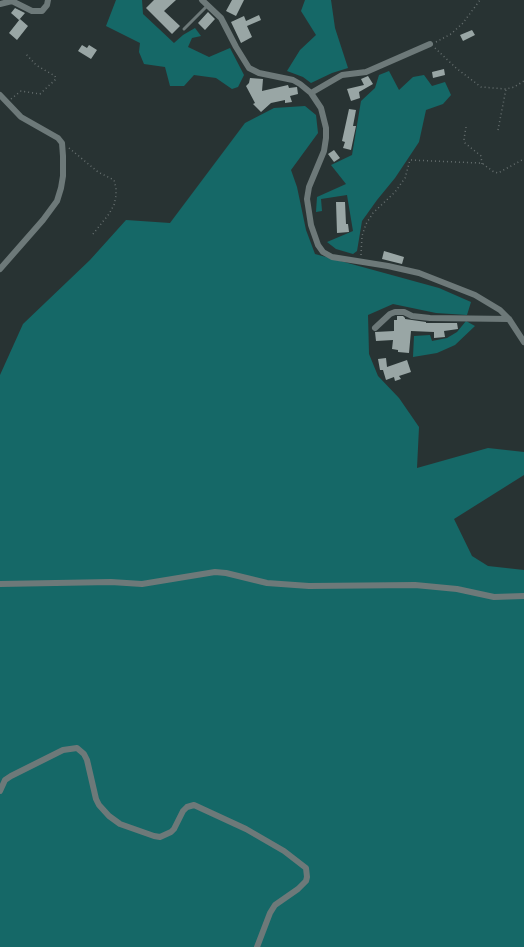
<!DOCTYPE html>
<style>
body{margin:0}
canvas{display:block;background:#283333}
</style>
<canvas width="524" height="947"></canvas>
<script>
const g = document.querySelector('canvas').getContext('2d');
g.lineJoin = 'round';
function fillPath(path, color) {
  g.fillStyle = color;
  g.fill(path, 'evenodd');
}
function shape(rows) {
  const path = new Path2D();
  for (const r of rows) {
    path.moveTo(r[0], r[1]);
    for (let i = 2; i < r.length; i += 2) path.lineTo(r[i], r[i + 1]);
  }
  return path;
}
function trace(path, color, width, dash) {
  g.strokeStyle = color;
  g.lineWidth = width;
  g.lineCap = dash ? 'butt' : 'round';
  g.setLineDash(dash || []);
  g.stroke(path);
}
fillPath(shape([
 [116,0,142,0,143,14,174,43,183,35,195,28,201,36,192,38,188,47,209,57,230,48,244,75,238,87,232,89,216,78,194,75,184,86,170,86,165,67,144,64,139,52,140,43,106,26],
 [305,0,331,0,335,28,348,68,332,73,311,83,303,77,287,71,300,50,316,35,301,11],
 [389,71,399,90,413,77,424,75,432,86,445,82,451,95,443,104,426,110,419,142,395,178,377,200,362,221,357,251,353,254,336,249,327,242,353,231,347,195,321,199,322,211,316,212,317,197,346,184,331,165,352,155,361,101,375,88,379,75],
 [305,106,316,115,318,133,291,170,297,187,306,230,315,254,439,288,471,302,467,315,436,313,393,304,368,315,369,354,378,376,399,398,419,427,417,468,488,448,524,452,524,475,454,519,472,556,488,566,524,570,524,947,0,947,0,375,23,324,90,260,126,220,170,223,245,123,274,108],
 [466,321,475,326,455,345,437,353,413,357,414,336,430,335,432,341,447,338,457,332]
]), '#156867');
fillPath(shape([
 [154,0,176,0,164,11,180,26,172,34,146,8],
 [232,0,244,0,236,16,226,11],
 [15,8,25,13,19,20,11,13],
 [208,12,215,19,205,30,198,23],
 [259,15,261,20,247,26,252,37,241,43,231,22,244,16,246,21],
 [20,19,28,26,17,40,9,33],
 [472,30,475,35,463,41,460,35],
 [82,45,87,48,89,45,97,50,91,59,78,51],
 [444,69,445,75,433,78,432,72],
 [368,76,373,84,359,92,360,98,351,101,347,89,364,85,361,79],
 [250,78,263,79,262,91,288,85,289,88,297,87,298,94,290,96,292,102,285,103,285,100,271,103,261,112,253,104,255,103,246,86,249,83],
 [349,109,356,110,353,126,356,126,351,150,343,148,345,142,342,141],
 [334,150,340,158,334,162,328,154],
 [336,202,345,202,346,224,348,224,349,232,337,233],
 [384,251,404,257,402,264,382,259],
 [397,316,403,316,405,318,405,319,426,322,426,323,457,323,458,329,444,331,445,337,434,338,434,332,411,331,409,353,398,352,398,350,392,349,393,340,376,341,375,332,394,331,394,320,397,320],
 [386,358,387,367,407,360,411,372,399,376,401,379,395,381,394,377,386,380,383,370,380,370,378,359]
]), '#99a6a5');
trace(shape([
 [436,42,451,34,463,23,480,0],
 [435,48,456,68,481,87,506,89,514,87,524,81],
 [11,99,21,91,40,94,56,79,55,76,36,65,26,54],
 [466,127,464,139,465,143,481,156,482,164],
 [498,130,506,89],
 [69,148,98,172,114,180,116,188,116,196,114,205,109,214,93,234],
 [361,255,362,236,366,224,373,213,395,192,405,178,410,160,479,163,483,164,494,172,498,173,524,159]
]), '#666f6f', 1.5, [1, 3]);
trace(shape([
 [184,29,207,6]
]), '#6d7979', 3);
trace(shape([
 [202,0,221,18,236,47,249,68,259,73,293,80,300,84,311,93,321,108,326,128,326,138,324,151,309,187,307,199,311,225,318,245,323,252,332,257,388,266,419,273,475,295,500,310,509,319,524,342],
 [0,4,12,1,32,11,42,11,47,5,48,0],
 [311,93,342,75,366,72,430,44],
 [0,95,21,117,58,138,62,143,63,156,63,176,61,188,57,201,43,220,0,269],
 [375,328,390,314,395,312,404,312,412,316,430,318,509,319],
 [0,584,111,582,142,584,215,572,226,573,267,583,309,586,415,585,457,589,494,597,524,596],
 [0,791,5,780,11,776,63,750,77,748,84,754,87,760,96,799,99,805,109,816,120,824,154,836,160,837,171,832,174,829,183,811,187,807,194,805,246,829,284,851,306,868,307,877,306,881,298,889,275,905,270,913,257,947]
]), '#6d7979', 6);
</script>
